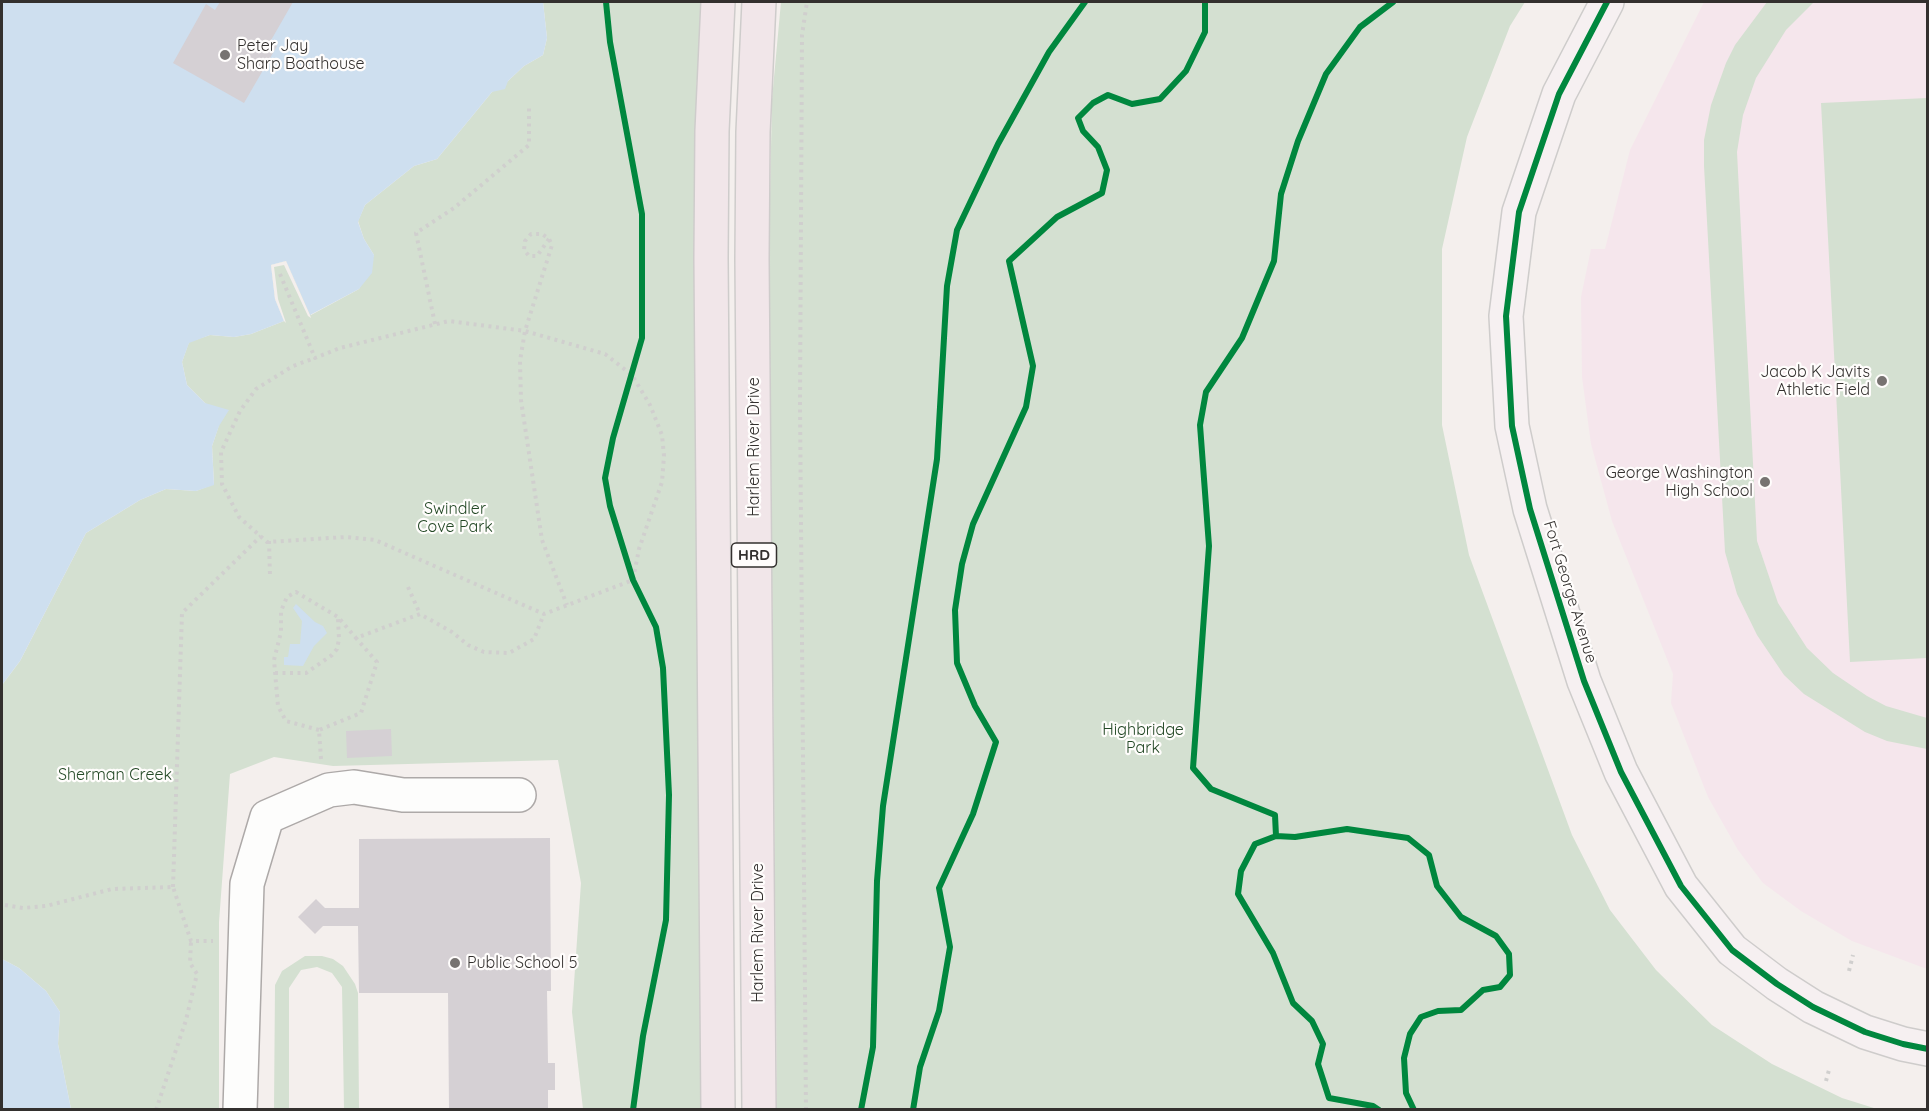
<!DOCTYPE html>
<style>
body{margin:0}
#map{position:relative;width:1929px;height:1111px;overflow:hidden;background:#f4efed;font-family:Quicksand,sans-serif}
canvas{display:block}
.frame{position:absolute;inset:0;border:3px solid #33302e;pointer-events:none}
</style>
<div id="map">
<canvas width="1929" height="1111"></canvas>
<div class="frame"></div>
</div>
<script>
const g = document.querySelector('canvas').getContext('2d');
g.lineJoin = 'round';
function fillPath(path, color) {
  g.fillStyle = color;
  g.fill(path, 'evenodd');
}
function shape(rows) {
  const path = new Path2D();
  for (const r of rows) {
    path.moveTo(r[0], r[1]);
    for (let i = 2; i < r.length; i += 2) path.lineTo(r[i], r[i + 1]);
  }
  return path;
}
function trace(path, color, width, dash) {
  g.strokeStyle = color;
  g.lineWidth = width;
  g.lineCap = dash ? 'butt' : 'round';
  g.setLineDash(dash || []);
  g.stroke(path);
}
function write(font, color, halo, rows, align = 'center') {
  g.font = font + ' Quicksand,sans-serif';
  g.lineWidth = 4.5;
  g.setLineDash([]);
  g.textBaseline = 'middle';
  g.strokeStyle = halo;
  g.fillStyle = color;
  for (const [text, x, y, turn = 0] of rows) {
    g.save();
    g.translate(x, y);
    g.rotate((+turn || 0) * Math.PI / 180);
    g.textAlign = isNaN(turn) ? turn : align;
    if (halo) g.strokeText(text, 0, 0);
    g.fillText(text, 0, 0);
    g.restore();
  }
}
fillPath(shape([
 [1704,2,1927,2,1927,969,1852,941,1801,911,1763,883,1738,850,1708,797,1671,703,1673,674,1612,521,1591,444,1582,377,1581,297,1591,249,1605,249,1630,150]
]), '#f5e6ec');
fillPath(shape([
 [543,2,704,2,696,90,702,1109,583,1109,572,1012,581,883,558,760,333,766,274,757,230,774,219,922,219,1109,71,1109,58,1044,60,1012,46,991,19,968,2,959,2,685,20,661,86,533,140,500,166,489,196,491,214,484,212,446,219,425,205,403,187,385,182,362,189,342,210,335,234,337,251,334,284,321,275,299,271,265,286,261,311,315,359,289,374,255,364,239,358,221,365,205,414,166,437,159,492,92,508,81,524,66,543,55,547,38],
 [781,2,1525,2,1510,26,1467,137,1442,249,1442,425,1469,555,1572,835,1610,910,1656,970,1712,1025,1772,1064,1842,1098,1877,1109,777,1109,769,244,772,99],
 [1767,2,1814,2,1786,30,1756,78,1743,115,1737,152,1757,541,1778,603,1807,648,1833,673,1867,696,1886,706,1927,718,1927,749,1887,741,1865,732,1804,694,1784,675,1757,635,1737,594,1725,552,1704,166,1704,140,1711,105,1726,63,1735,45],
 [1927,98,1927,658,1850,662,1821,103],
 [305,956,322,956,333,959,343,966,355,984,358,993,359,1109,344,1109,342,987,332,973,317,967,301,970,289,988,289,1109,274,1109,275,985,282,971]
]), '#d4e0d1');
fillPath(shape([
 [2,2,543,2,547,38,543,55,524,66,508,81,505,89,492,92,437,159,414,166,365,205,358,222,364,239,374,255,372,273,359,289,310,315,286,261,271,265,275,299,284,321,251,334,234,337,210,335,189,343,182,362,187,385,205,403,229,410,219,426,212,446,214,485,196,491,166,489,140,500,86,533,20,661,2,685],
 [296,604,315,622,323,626,327,633,314,646,303,666,284,665,284,657,288,657,290,644,300,644,302,621,293,608],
 [2,959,19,968,46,991,60,1012,58,1044,71,1109,2,1109]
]), '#cedfef');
fillPath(shape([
 [286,261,310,315,311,318,308,316,284,265,274,267,278,299,286,323,284,321,275,299,271,265]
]), '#f4efed');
fillPath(shape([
 [220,2,293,2,270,42,277,46,244,103,173,63,206,4,215,10],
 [391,729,392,756,347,758,346,731],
 [550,838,551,991,547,991,548,1063,555,1063,555,1090,548,1090,548,1110,449,1110,448,993,359,993,358,926,323,926,315,934,298,917,316,899,325,908,359,908,359,839]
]), '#d5d0d4');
const minor = shape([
 [240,1110,247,884,267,817,329,790,354,787,403,795,519,795]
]);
const major = shape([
 [1607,2,1559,94,1519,212,1506,316,1512,426,1530,509,1584,681,1621,772,1681,886,1732,950,1777,984,1813,1007,1865,1032,1903,1044,1928,1049]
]);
const highway = shape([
 [718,1110,711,258,712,131,718,2],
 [759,1110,752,259,753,132,759,2]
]);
trace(minor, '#ada9a8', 36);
trace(major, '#cecccb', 36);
trace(highway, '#cecccb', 36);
trace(shape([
 [549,239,537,256,529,256,524,250,525,241,531,234,542,234,549,239,552,245,525,331,520,361,521,400,542,540,567,605],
 [280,274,315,358,340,348,449,321,525,331,605,354,632,375,650,405,662,435,664,456,662,482,639,549,633,580,544,614,375,540,346,537,267,542,239,517,222,484,221,452,240,411,256,389,293,366,315,358],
 [435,324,416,233,454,208,529,145,529,105],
 [269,541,270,576],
 [408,587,420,614],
 [275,673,306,673,332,655,337,649,339,639,338,619],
 [319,730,286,721,278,706,274,660,281,632,281,611,287,597,296,592,338,617,356,638],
 [321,759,319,730,361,713,377,662,356,638,420,614,452,632,468,645,484,652,509,653,534,639,544,614],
 [173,887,182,613,261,536],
 [5,905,23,908,46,906,112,889,173,887,191,941,213,941],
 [1849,971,1853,955],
 [1826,1081,1829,1070],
 [156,1110,186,1020,197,974,190,963,191,941],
 [806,1110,800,404,802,35,807,2],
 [861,1110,873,1047,877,881,883,806,937,459,947,286,957,230,998,144,1049,52,1085,2]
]), '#d0cfce', 4, [3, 4.5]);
trace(minor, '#fdfdfc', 33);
trace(major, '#f6f0f1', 33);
trace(highway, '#f1e6e9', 33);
trace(shape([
 [606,2,610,42,642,214,642,338,613,438,605,478,610,506,633,580,656,627,663,668,669,795,666,920,643,1036,633,1110],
 [1607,2,1559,94,1519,212,1506,316,1512,426,1530,509,1584,681,1621,772,1681,886,1732,950,1777,984,1813,1007,1865,1032,1903,1044,1928,1049],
 [1276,836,1275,815,1211,789,1193,768,1209,546,1200,425,1206,392,1242,338,1274,261,1281,194,1298,141,1326,74,1360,27,1393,2],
 [861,1110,873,1047,877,881,883,806,937,459,947,286,957,230,998,144,1049,52,1085,2],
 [913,1110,920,1067,939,1011,950,947,939,888,973,814,996,742,975,706,957,663,955,610,962,564,973,524,1026,407,1033,366,1009,261,1057,217,1102,193,1107,170,1098,147,1083,131,1078,118,1093,103,1108,95,1132,104,1160,99,1186,71,1205,32,1205,2],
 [1379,1110,1373,1106,1329,1098,1318,1064,1323,1044,1312,1021,1293,1003,1273,953,1238,894,1241,871,1255,844,1276,836,1295,837,1347,829,1408,838,1429,855,1437,886,1461,917,1496,936,1509,954,1510,975,1500,987,1483,990,1461,1010,1438,1011,1421,1017,1410,1034,1404,1058,1406,1093,1414,1110]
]), '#00873e', 6);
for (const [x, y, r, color] of [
 [225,55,6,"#777371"],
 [1882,381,6,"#777371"],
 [1765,482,6,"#777371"],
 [455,963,6,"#777371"]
]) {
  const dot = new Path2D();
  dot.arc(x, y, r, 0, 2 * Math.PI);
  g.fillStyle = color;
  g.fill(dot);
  trace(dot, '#fffdfc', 2);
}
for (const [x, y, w] of [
 [754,555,45]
]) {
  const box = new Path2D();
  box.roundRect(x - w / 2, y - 12, w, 24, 4.5);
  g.fillStyle = '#fffdfc';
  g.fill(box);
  trace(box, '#33302e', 1.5);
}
write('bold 15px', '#33302e', null, [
 ["HRD",754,555]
]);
write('16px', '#33302e', '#fffdfc', [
 ["Peter Jay",237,46],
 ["Sharp Boathouse",237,64],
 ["Jacob K Javits",1870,372,"right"],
 ["Athletic Field",1870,390,"right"],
 ["George Washington",1753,473,"right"],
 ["High School",1753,491,"right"],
 ["Public School 5",467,963]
], 'left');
write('16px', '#33302e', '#fffdfc', [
 ["Harlem River Drive",754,447,-90],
 ["Fort George Avenue",1570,592,73],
 ["Harlem River Drive",758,933,-90]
]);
write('16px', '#234825', '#fffdfc', [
 ["Swindler",455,509],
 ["Cove Park",455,527],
 ["Highbridge",1143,730],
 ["Park",1143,748],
 ["Sherman Creek",115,775]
]);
</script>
